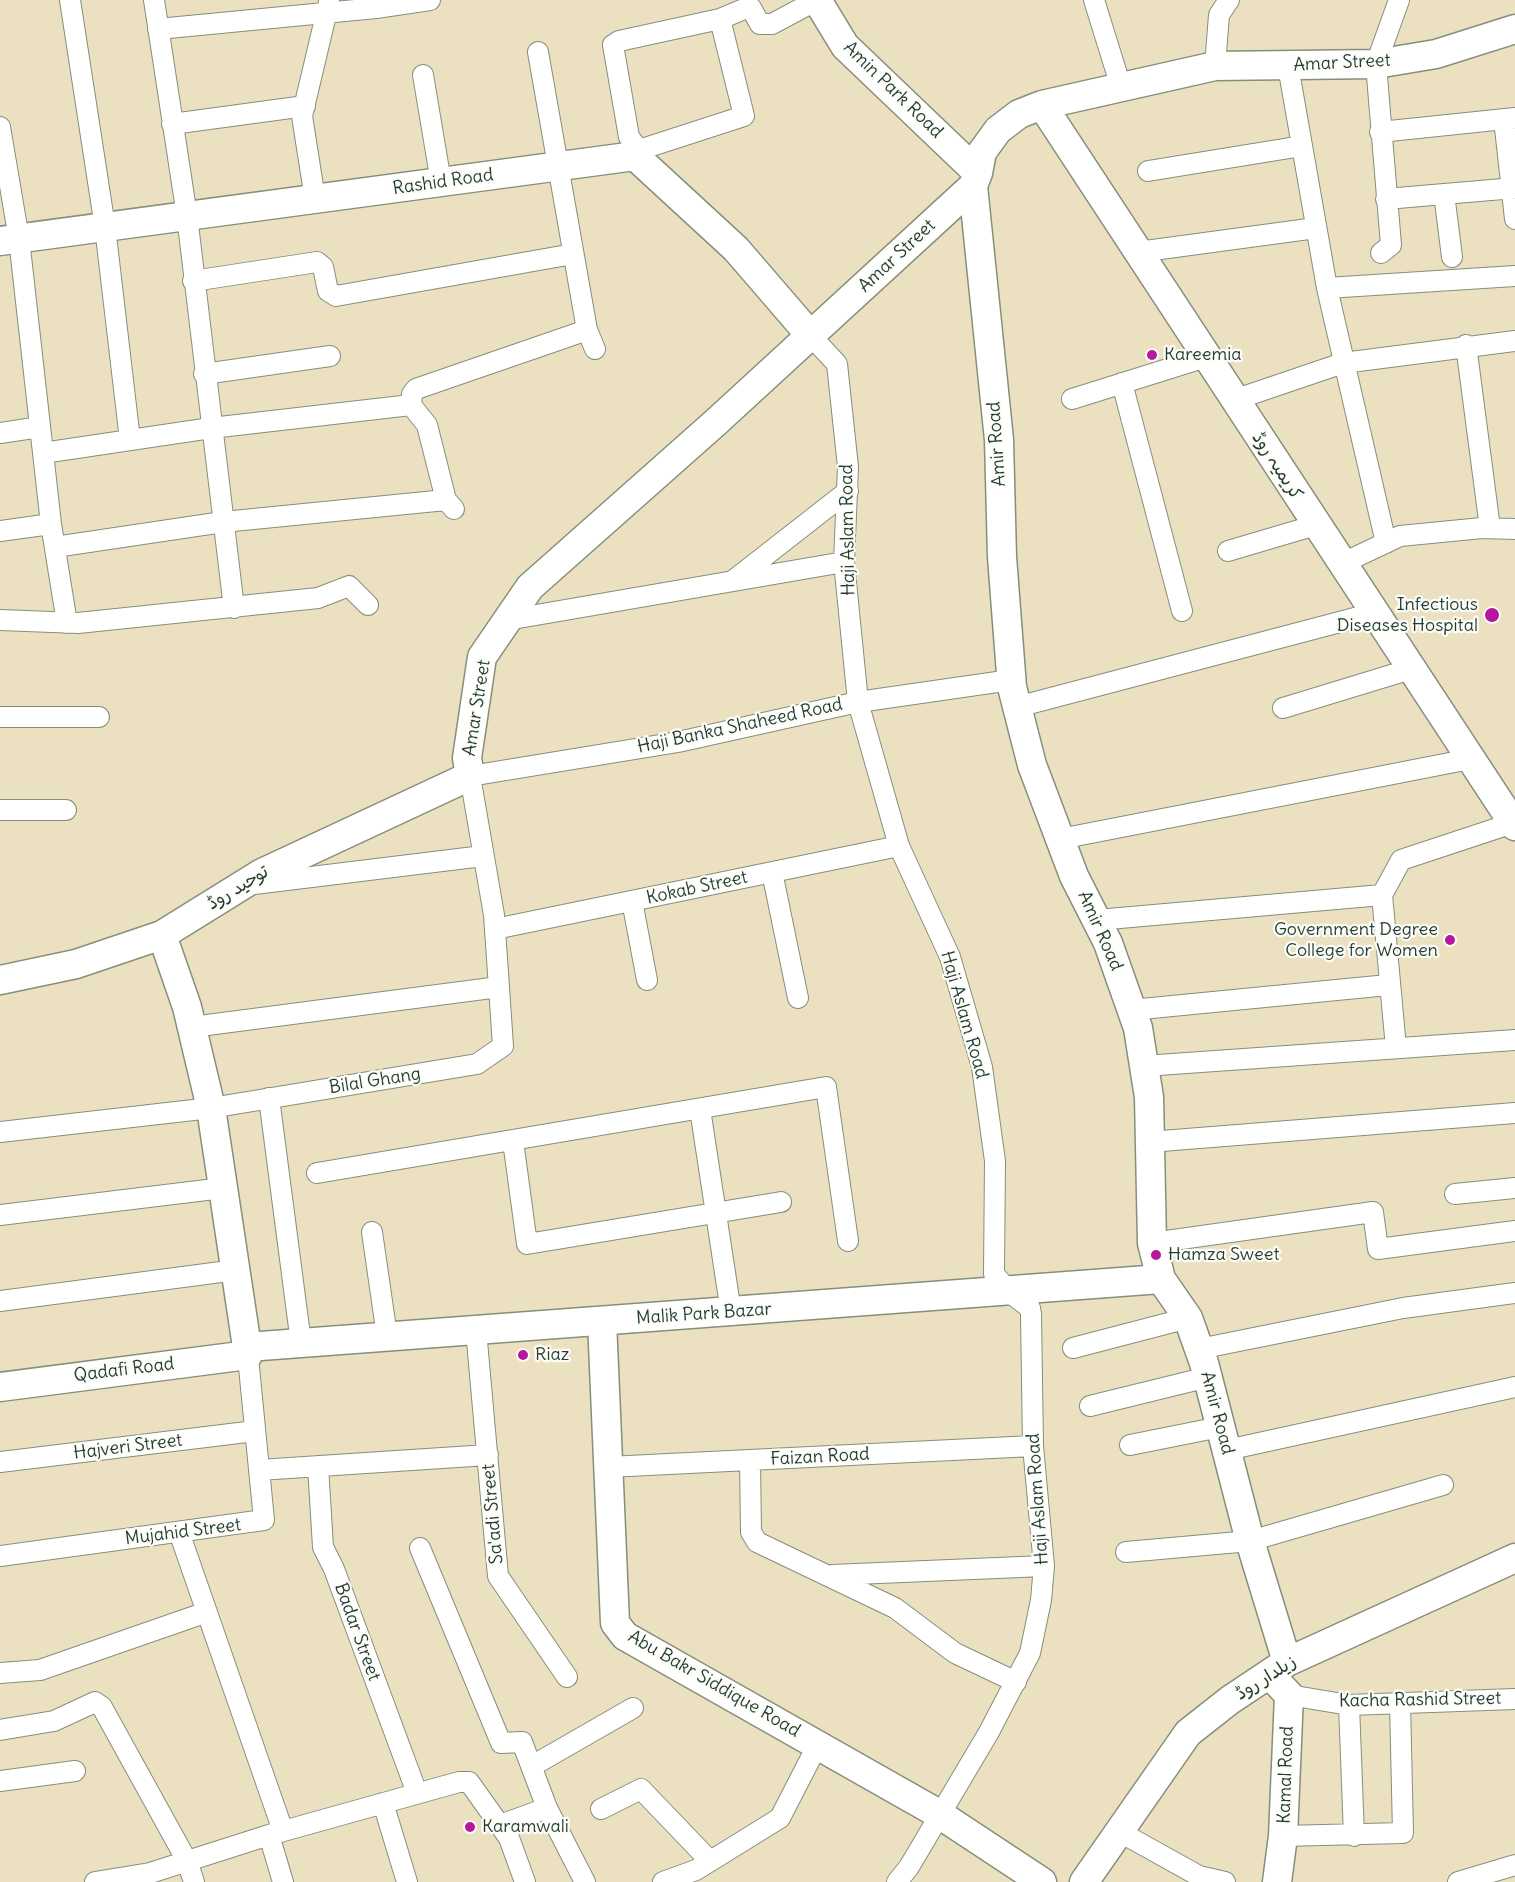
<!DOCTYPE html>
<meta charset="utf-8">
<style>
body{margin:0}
canvas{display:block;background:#ebe1c0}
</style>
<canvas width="1515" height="1882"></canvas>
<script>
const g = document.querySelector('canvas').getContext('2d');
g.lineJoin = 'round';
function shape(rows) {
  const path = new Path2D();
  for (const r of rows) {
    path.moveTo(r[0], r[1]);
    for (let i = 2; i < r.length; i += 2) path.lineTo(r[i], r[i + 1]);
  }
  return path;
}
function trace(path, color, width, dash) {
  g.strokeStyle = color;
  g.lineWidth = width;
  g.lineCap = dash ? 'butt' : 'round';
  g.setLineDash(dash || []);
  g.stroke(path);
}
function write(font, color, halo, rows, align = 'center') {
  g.font = font + ' Delius,"Playpen Sans Arabic",sans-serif';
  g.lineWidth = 4.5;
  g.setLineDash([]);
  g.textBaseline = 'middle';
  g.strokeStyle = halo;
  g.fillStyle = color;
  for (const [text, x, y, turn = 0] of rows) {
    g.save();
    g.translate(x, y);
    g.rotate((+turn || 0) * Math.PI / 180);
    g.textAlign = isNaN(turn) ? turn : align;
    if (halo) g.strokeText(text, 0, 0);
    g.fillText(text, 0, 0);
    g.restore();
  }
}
const street = shape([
 [70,0,105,227,130,440],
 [154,0,187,216,234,608],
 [1094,0,1121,87],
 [158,29,376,8,430,0],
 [538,52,587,330],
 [1215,66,1219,15,1229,0],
 [1288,66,1327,288,1386,543],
 [423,75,441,182],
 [1504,119,1515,219],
 [172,124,305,106],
 [0,127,19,239,51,524,67,623],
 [1380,132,1515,118],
 [639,150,629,137,613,45,619,41,720,19,744,9,751,8,760,24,772,24,817,0],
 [635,156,639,150,744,116,720,19],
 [1148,171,1302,146],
 [1444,194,1452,257],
 [315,199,302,116,329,2],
 [1386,199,1515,188],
 [1138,252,1316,228],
 [1381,253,1391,245,1376,64,1399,0],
 [193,281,317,262,323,267,328,291,336,296,573,254],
 [1327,288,1515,276],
 [811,336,837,364,848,467,844,562,858,702,899,846,950,957,982,1067,995,1161,994,1274,1009,1292,1030,1308,1031,1314,1033,1446,1044,1566,1041,1600,1030,1653,989,1732,909,1867,897,1882],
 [1466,345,1490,528],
 [204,374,330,356],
 [1122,383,1182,611],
 [1072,399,1206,357],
 [1234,400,1343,363,1515,341],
 [0,433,40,427],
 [43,453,211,428,411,405],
 [454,509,446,500,427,425,411,405,412,394,416,389,587,330,595,349],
 [0,531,51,524],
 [55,547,223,522,446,500],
 [1228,551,1316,525],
 [1341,564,1400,536,1482,528,1515,529],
 [734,580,848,491],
 [0,620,78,623,318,598,349,586,368,605],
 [507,620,844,562],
 [1017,707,1374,613],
 [1283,708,1411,669],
 [0,717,99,717],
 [0,810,66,810],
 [1060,839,1470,759],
 [772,872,798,998],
 [254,884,483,856],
 [632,901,647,980],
 [1097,920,1382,895],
 [495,929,899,846],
 [1131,1010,1388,985],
 [192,1027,499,987],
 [1396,1048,1382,895,1401,860,1513,823],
 [1144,1066,1515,1040],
 [269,1098,301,1343],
 [700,1109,731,1312],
 [0,1132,211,1108,477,1064,503,1046,494,915,470,776,678,742,858,702,1011,680],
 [513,1141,527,1244,781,1202],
 [1149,1142,1515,1113],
 [317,1173,826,1087,848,1241],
 [1455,1194,1515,1188],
 [0,1215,223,1188],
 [372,1232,387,1336],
 [1152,1243,1373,1212,1378,1249,1515,1231],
 [0,1301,236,1270],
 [476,1330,498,1576,567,1677],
 [1073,1348,1188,1318],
 [1199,1349,1403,1308,1515,1293],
 [1090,1406,1208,1377],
 [1130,1445,1220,1427],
 [1227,1450,1515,1387],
 [750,1460,751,1532,757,1542,895,1608,955,1653,1016,1682],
 [0,1462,255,1431],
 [318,1466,323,1547,334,1569,417,1793],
 [608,1467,1033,1446],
 [259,1470,488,1455],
 [179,1532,283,1831],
 [420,1548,501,1743,522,1742,547,1808],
 [1126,1552,1250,1541,1443,1485],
 [0,1556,264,1520,247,1347],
 [832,1575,1044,1566],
 [0,1673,40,1670,207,1612],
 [1289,1695,1349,1705,1515,1699],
 [1349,1705,1354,1836],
 [0,1730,54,1721,95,1702,102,1707,187,1861,194,1882],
 [532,1766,633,1708],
 [0,1781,75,1771],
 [383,1803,407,1882],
 [601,1809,641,1789,710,1861],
 [500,1825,547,1808,585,1882],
 [1118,1831,1199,1876,1225,1882],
 [269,1835,283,1882],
 [1283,1836,1403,1833,1400,1703],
 [95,1882,150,1873,269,1835,459,1782,469,1782,509,1838,525,1882],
 [663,1882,696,1870,780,1818,818,1744],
 [1458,1882,1515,1865]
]);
const secondary = shape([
 [817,0,845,46,978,173],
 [1042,105,1515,826],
 [973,186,999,440,1002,557,1012,687,1032,765,1074,876,1108,943,1138,1028,1149,1097,1152,1243,1161,1279,1188,1318,1204,1363,1250,1541,1287,1662],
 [0,241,635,156,736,249,811,336],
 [162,935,187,1007,211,1108,247,1347,1161,1279],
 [0,980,76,964,162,935,262,873,470,776,467,758,482,657,530,587,715,423,973,186,978,173,982,152,998,130,1019,114,1042,105,1215,66,1376,64,1436,54,1515,29],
 [602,1321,615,1623,625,1636,939,1814,1042,1882],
 [0,1387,248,1355],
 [1270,1675,1289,1695,1283,1836,1277,1882],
 [1084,1882,1188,1733,1230,1700,1287,1662,1515,1558]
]);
trace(street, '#858f7a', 22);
trace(secondary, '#858f7a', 31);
trace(street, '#fff', 20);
trace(secondary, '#fff', 28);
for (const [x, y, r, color] of [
 [1152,355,6,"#b5179e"],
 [1492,615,8,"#b5179e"],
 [1450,940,6,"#b5179e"],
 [1156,1255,6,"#b5179e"],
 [523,1355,6,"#b5179e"],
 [470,1827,6,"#b5179e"]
]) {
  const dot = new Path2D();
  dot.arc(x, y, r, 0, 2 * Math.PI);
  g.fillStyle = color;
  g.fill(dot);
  trace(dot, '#fdfcf7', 2);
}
write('18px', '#1f3d34', '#fdfcf7', [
 ["Amar Street",1342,63,-3],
 ["Amin Park Road",893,90,44],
 ["Rashid Road",443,182,-8],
 ["Amar Street",897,256,-43],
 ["Amir Road",997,444,-94],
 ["کریمیہ روڈ",1277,466,57],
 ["Haji Aslam Road",848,530,-91],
 ["Amar Street",477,708,-81],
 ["Haji Banka Shaheed Road",740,726,-12],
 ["توحید روڈ",238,888,-31],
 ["Kokab Street",697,888,-12],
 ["Amir Road",1100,931,66],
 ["Haji Aslam Road",964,1015,74],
 ["Bilal Ghang",375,1081,-9],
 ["Malik Park Bazar",704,1314,-4],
 ["Qadafi Road",124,1370,-7],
 ["Amir Road",1217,1413,75],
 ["Hajveri Street",128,1447,-7],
 ["Faizan Road",820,1457,-3],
 ["Haji Aslam Road",1038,1499,-94],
 ["Sa'adi Street",493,1514,-95],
 ["Mujahid Street",183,1532,-7],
 ["Badar Street",357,1632,70],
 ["زیلدار روڈ",1266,1678,-32],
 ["Abu Bakr Siddique Road",714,1684,30],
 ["Kacha Rashid Street",1420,1700,-1],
 ["Kamal Road",1286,1775,-88]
]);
write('18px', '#1f3d34', '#fdfcf7', [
 ["Kareemia",1164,355],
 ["Infectious",1478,605,"right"],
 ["Diseases Hospital",1478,626,"right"],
 ["Government Degree",1438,930,"right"],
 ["College for Women",1438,951,"right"],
 ["Hamza Sweet",1168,1255],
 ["Riaz",535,1355],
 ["Karamwali",482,1827]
], 'left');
</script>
